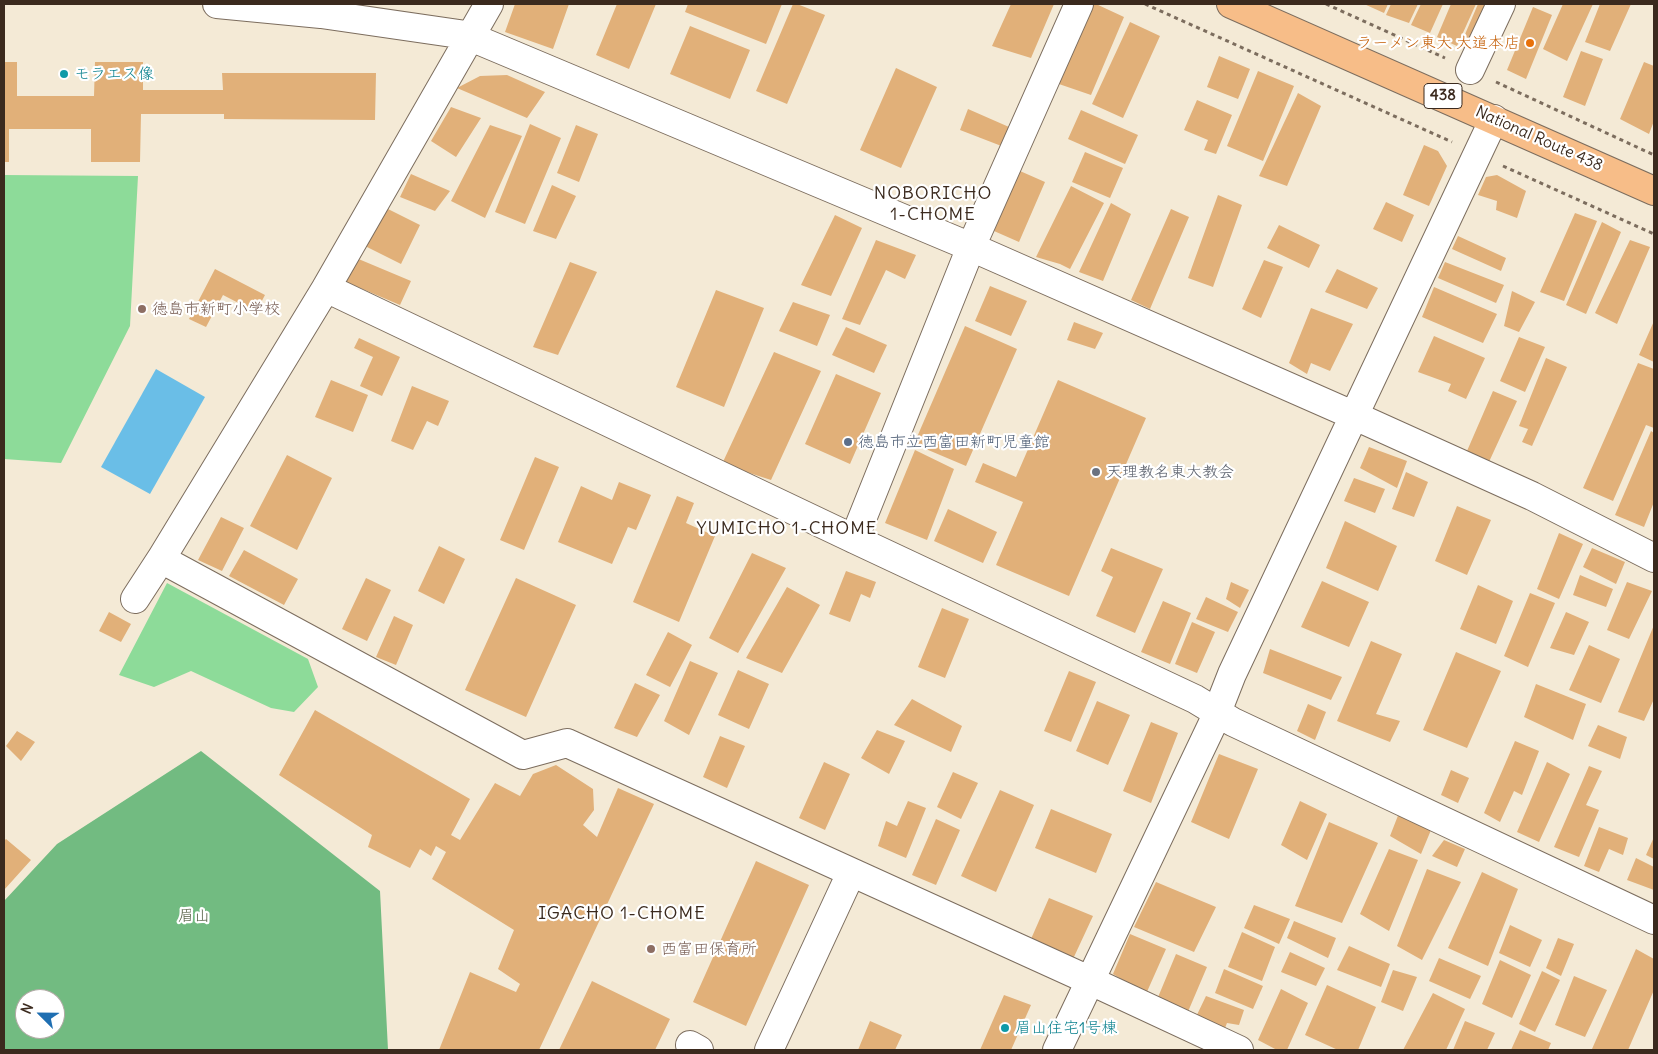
<!DOCTYPE html>
<meta charset="utf-8">
<style>
body{margin:0}
#map{position:relative;width:1658px;height:1054px;overflow:hidden;background:#f4ead6;font-family:Delius,sans-serif}
canvas{display:block}
.frame{position:absolute;inset:0;border:5px solid #3b2a1e;pointer-events:none}
.north{position:absolute;left:15px;top:989px;width:50px;height:50px;box-sizing:border-box;background:#fff;border:1px solid #b1aaa5;border-radius:50%;rotate:293deg;font-size:14px;font-weight:700;line-height:20px;text-align:center;color:#3b2a1e}
.north::after{content:'';display:block;margin:auto;width:18px;height:22px;background:#1f6fb2;clip-path:polygon(50% 0,100% 100%,50% 72%,0 100%)}
</style>
<div id="map">
<canvas width="1658" height="1054"></canvas>
<div class="frame"></div>
<div class="north">N</div>
</div>
<script>
const g = document.querySelector('canvas').getContext('2d');
g.lineJoin = 'round';
function fillPath(path, color) {
  g.fillStyle = color;
  g.fill(path, 'evenodd');
}
function shape(rows) {
  const path = new Path2D();
  for (const r of rows) {
    path.moveTo(r[0], r[1]);
    for (let i = 2; i < r.length; i += 2) path.lineTo(r[i], r[i + 1]);
  }
  return path;
}
function trace(path, color, width, dash) {
  g.strokeStyle = color;
  g.lineWidth = width;
  g.lineCap = dash ? 'butt' : 'round';
  g.setLineDash(dash || []);
  g.stroke(path);
}
function write(font, color, halo, rows, align = 'center') {
  g.font = font + ' Delius,"Klee One",sans-serif';
  g.lineWidth = 4.5;
  g.setLineDash([]);
  g.textBaseline = 'middle';
  g.strokeStyle = halo;
  g.fillStyle = color;
  for (const [text, x, y, turn = 0] of rows) {
    g.save();
    g.translate(x, y);
    g.rotate((+turn || 0) * Math.PI / 180);
    g.textAlign = isNaN(turn) ? turn : align;
    if (halo) g.strokeText(text, 0, 0);
    g.fillText(text, 0, 0);
    g.restore();
  }
}
fillPath(shape([
 [4,175,138,176,130,326,61,463,4,459],
 [167,583,308,659,318,687,294,712,271,708,191,671,154,687,119,675]
]), '#8ddb99');
fillPath(shape([
 [201,751,380,891,388,1050,4,1050,4,901,57,844],
 [25,999,55,999,55,1029,25,1029]
]), '#72bb81');
fillPath(shape([
 [156,369,205,397,150,494,101,467]
]), '#6abee7');
fillPath(shape([
 [515,4,569,4,553,49,505,32],
 [617,4,656,4,629,69,596,55],
 [688,4,782,4,766,44,685,12],
 [793,4,797,4,825,15,787,104,756,91],
 [1011,4,1054,4,1031,58,992,46],
 [1088,4,1096,4,1124,17,1091,95,1056,83],
 [1364,4,1388,4,1384,13],
 [1391,4,1418,4,1409,23,1386,15],
 [1421,4,1443,4,1430,33,1411,25],
 [1451,4,1476,4,1457,46,1437,37],
 [1478,4,1494,4,1474,52,1460,46],
 [1563,4,1593,4,1567,61,1543,49],
 [1600,4,1631,4,1610,51,1585,42],
 [1533,7,1552,15,1526,79,1507,70],
 [1130,22,1160,36,1123,118,1092,104],
 [690,26,750,50,730,99,670,74],
 [1581,51,1603,59,1585,106,1563,97],
 [1219,56,1250,69,1238,99,1207,87],
 [4,62,17,62,17,96,94,96,95,62,143,62,143,90,223,90,222,73,376,73,375,120,224,119,224,114,141,114,140,162,91,162,91,129,9,129,9,162,4,162],
 [1644,62,1654,66,1654,121,1649,134,1620,119],
 [896,68,937,87,901,168,860,150],
 [1258,71,1294,86,1263,161,1227,146],
 [507,75,545,92,527,118,457,88,480,76],
 [1298,93,1321,106,1287,186,1259,176],
 [1197,100,1232,115,1216,154,1204,150,1208,140,1184,130],
 [451,107,481,118,456,157,431,141],
 [968,109,1009,127,1004,147,960,130],
 [1081,110,1138,135,1125,164,1068,139],
 [530,124,561,138,525,224,495,212],
 [490,125,522,136,485,218,451,201],
 [576,125,598,134,579,182,557,173],
 [1424,145,1438,151,1447,166,1429,206,1403,195],
 [1085,152,1123,168,1110,198,1072,182],
 [1020,171,1045,182,1019,242,994,231],
 [411,174,450,191,435,211,400,197],
 [1497,175,1526,191,1517,218,1496,210,1497,201,1478,195,1486,177],
 [552,185,576,196,556,239,533,231],
 [1071,186,1104,203,1070,269,1060,264,1036,257],
 [1218,195,1242,205,1213,287,1188,278],
 [1386,202,1414,215,1402,242,1373,229],
 [1111,203,1131,214,1103,281,1079,272],
 [384,207,420,225,401,264,365,246],
 [1171,209,1189,217,1150,309,1131,300],
 [1575,213,1597,221,1564,301,1540,292],
 [835,215,862,228,831,296,801,285],
 [1602,222,1621,232,1586,314,1566,305],
 [1279,225,1320,245,1309,268,1267,248],
 [1458,236,1506,258,1501,271,1452,249],
 [876,240,916,255,905,279,886,270,860,325,842,319],
 [1630,240,1650,247,1617,324,1595,313],
 [349,255,411,281,400,305,339,279],
 [1264,260,1283,267,1261,318,1242,309],
 [570,262,597,272,558,355,533,347],
 [1445,262,1504,285,1496,303,1438,278],
 [215,269,265,295,256,312,223,295,206,327,189,319],
 [1337,269,1378,288,1367,309,1325,292],
 [990,286,1027,301,1011,336,975,321],
 [1434,287,1497,314,1483,343,1422,317],
 [716,290,764,308,724,407,676,387],
 [1512,291,1535,302,1519,332,1504,326],
 [793,302,830,315,817,346,779,331],
 [1311,308,1353,324,1330,371,1311,363,1307,374,1289,363],
 [1654,321,1654,362,1639,355],
 [1074,322,1103,333,1095,349,1067,340],
 [965,326,1017,349,966,466,914,444],
 [846,327,887,345,874,373,832,355],
 [1434,336,1485,358,1466,399,1448,391,1451,384,1418,372],
 [1519,337,1545,347,1525,392,1500,381],
 [359,338,400,357,382,396,360,386,373,357,354,348],
 [774,352,821,371,771,480,722,464],
 [1546,358,1567,367,1532,446,1522,442,1528,429,1519,426],
 [1638,363,1654,369,1654,428,1646,425,1613,501,1583,488],
 [836,374,881,393,850,464,805,444],
 [331,380,368,395,353,432,315,417],
 [1058,380,1146,418,1069,596,996,565,1023,502,975,482,983,463,1016,477],
 [412,386,449,401,438,426,427,421,413,450,391,441],
 [1493,391,1517,401,1488,464,1467,451],
 [1651,431,1654,433,1654,502,1644,527,1615,515],
 [1369,447,1407,461,1397,488,1360,468],
 [915,450,954,469,927,540,885,523],
 [287,455,332,478,297,550,250,526],
 [535,457,559,467,524,550,500,540],
 [1406,472,1428,482,1414,517,1392,509],
 [1354,478,1385,489,1375,513,1344,501],
 [619,482,651,495,636,530,628,527,612,564,558,542,581,486,612,500],
 [677,496,694,503,686,523,715,536,679,622,633,602],
 [1457,506,1491,520,1467,575,1435,561],
 [948,509,997,532,983,563,934,541],
 [221,517,244,528,222,571,198,560],
 [1345,521,1397,546,1378,591,1326,568],
 [1559,533,1583,544,1559,599,1537,589],
 [439,546,465,559,444,604,418,591],
 [1111,548,1163,569,1135,633,1096,616,1113,577,1101,571],
 [1592,548,1625,562,1616,584,1583,567],
 [244,550,298,579,284,605,229,576],
 [752,553,786,568,738,653,709,638],
 [846,571,876,582,870,598,861,594,850,622,829,614],
 [1580,575,1613,589,1606,607,1573,595],
 [366,578,391,590,367,641,342,629],
 [516,578,576,605,526,717,465,690],
 [1322,581,1369,602,1349,647,1301,627],
 [1231,582,1249,590,1240,608,1226,599],
 [1627,582,1652,591,1629,639,1607,630],
 [1478,585,1513,601,1496,644,1460,629],
 [787,587,820,605,782,673,746,658],
 [1530,593,1555,603,1528,667,1504,656],
 [1206,597,1238,612,1228,632,1196,619],
 [1163,601,1191,613,1170,664,1141,652],
 [942,608,969,619,945,678,918,667],
 [109,612,131,624,121,642,99,631],
 [1566,612,1589,622,1574,655,1550,648],
 [394,616,413,625,396,665,376,657],
 [1192,622,1215,632,1197,673,1175,664],
 [1654,625,1654,699,1644,721,1618,712],
 [668,632,692,645,670,687,646,675],
 [1371,641,1402,654,1376,714,1400,721,1390,742,1337,721],
 [1589,645,1620,659,1601,703,1569,690],
 [1270,649,1342,677,1331,700,1263,673],
 [1456,652,1501,671,1467,748,1423,730],
 [690,661,718,673,689,735,664,721],
 [738,670,769,684,749,729,718,715],
 [1069,671,1096,682,1071,742,1044,731],
 [635,683,660,695,637,737,614,728],
 [1536,684,1586,704,1573,740,1524,717],
 [912,699,962,726,951,752,894,725],
 [1097,701,1130,715,1108,765,1076,751],
 [1308,704,1326,712,1315,740,1297,731],
 [315,710,470,799,451,835,460,840,495,783,520,796,533,774,556,765,593,789,594,810,583,825,597,837,618,788,654,804,539,1050,439,1050,470,972,516,992,520,984,498,969,514,930,432,879,446,852,436,846,431,856,420,849,410,868,368,847,372,835,279,775],
 [1151,722,1178,733,1151,803,1123,791],
 [1598,725,1627,737,1620,759,1588,746],
 [877,730,905,741,889,774,861,758],
 [17,731,35,742,21,761,6,746],
 [720,736,745,746,727,788,703,777],
 [1515,741,1539,751,1522,795,1514,791,1500,822,1484,813],
 [1219,754,1258,769,1229,839,1191,822],
 [824,762,850,774,825,830,799,818],
 [1547,762,1570,774,1539,842,1517,832],
 [1589,766,1602,771,1586,805,1599,810,1579,857,1554,847],
 [1451,770,1469,778,1458,803,1441,795],
 [953,772,978,783,961,819,937,807],
 [1000,790,1034,805,996,892,961,876],
 [908,801,926,808,906,858,878,846,886,821,897,826],
 [1300,801,1327,814,1307,860,1281,845],
 [1051,809,1112,834,1096,873,1035,848],
 [1399,813,1431,830,1421,854,1390,836],
 [936,819,960,830,936,885,912,875],
 [1329,822,1378,843,1342,923,1295,906],
 [1599,827,1628,838,1623,855,1609,849,1599,872,1584,866],
 [1654,837,1654,859,1646,855],
 [6,839,31,860,4,890,4,841],
 [1444,840,1465,849,1457,867,1432,856],
 [1389,849,1418,860,1389,931,1360,914],
 [1636,858,1654,867,1654,890,1627,880],
 [756,861,809,885,746,1026,693,1002],
 [1427,869,1461,882,1422,960,1397,946],
 [1482,872,1518,889,1488,966,1448,948],
 [1156,882,1216,907,1194,952,1134,927],
 [1049,898,1093,916,1073,959,1031,939],
 [1254,905,1290,919,1279,944,1244,928],
 [1294,921,1336,938,1328,958,1287,938],
 [1510,925,1542,940,1530,967,1499,953],
 [1242,932,1275,947,1262,981,1228,967],
 [1130,934,1166,949,1146,994,1113,974],
 [1558,938,1574,944,1561,976,1546,968],
 [1349,946,1390,964,1381,987,1337,970],
 [1636,949,1654,959,1654,990,1628,1050,1592,1049],
 [1290,952,1325,968,1316,986,1281,972],
 [1176,954,1207,967,1187,1014,1156,1002],
 [1439,958,1481,976,1470,999,1429,981],
 [1500,960,1531,975,1512,1018,1482,1004],
 [1224,969,1263,986,1253,1009,1215,993],
 [1393,970,1417,977,1403,1011,1381,1002],
 [1542,971,1560,980,1535,1032,1519,1024],
 [1574,976,1607,990,1585,1037,1555,1025],
 [592,981,670,1019,655,1050,559,1050],
 [1327,985,1376,1007,1358,1050,1338,1050,1305,1035],
 [1281,989,1308,1003,1287,1050,1277,1050,1258,1040],
 [1433,993,1465,1009,1446,1050,1403,1050],
 [1004,995,1031,1005,1011,1050,980,1050],
 [1206,996,1244,1010,1239,1025,1227,1023,1223,1033,1194,1021],
 [870,1021,902,1035,895,1050,858,1050],
 [1465,1021,1495,1033,1487,1050,1453,1050],
 [1520,1030,1551,1043,1548,1050,1511,1050]
]), '#e1b079');
const minor = shape([
 [217,4,321,14,466,35,971,247,1355,416,1532,496,1654,558],
 [1470,70,1501,4],
 [326,288,854,539,1195,699,1233,722,1654,920],
 [854,539,971,247,1079,4],
 [161,559,523,755,567,743,1091,981,1239,1050],
 [135,599,161,559,326,288,489,4],
 [690,1045,699,1050],
 [769,1050,851,873],
 [1057,1050,1212,725,1232,674,1494,119]
]);
const highway = shape([
 [1231,4,1654,191]
]);
trace(minor, '#7c6d5e', 30);
trace(highway, '#7c6d5e', 30);
trace(shape([
 [1145,4,1452,142],
 [1326,4,1445,58],
 [1496,82,1654,155],
 [1503,166,1654,234]
]), '#7c6d5e', 3, [4, 4]);
trace(minor, '#fff', 28);
trace(highway, '#f7bd88', 28);
for (const [x, y, r, color] of [
 [1530,43,5,"#e8710a"],
 [64,74,5,"#0f9aa8"],
 [142,309,5,"#8d6e63"],
 [848,442,5,"#5c6f8a"],
 [1096,472,5,"#6b7280"],
 [651,949,5,"#8d6e63"],
 [1005,1028,5,"#0f9aa8"]
]) {
  const dot = new Path2D();
  dot.arc(x, y, r, 0, 2 * Math.PI);
  g.fillStyle = color;
  g.fill(dot);
  trace(dot, '#fff', 2);
}
for (const [x, y, w] of [
 [1443,96,38]
]) {
  const box = new Path2D();
  box.roundRect(x - w / 2, y - 12.5, w, 25, 4);
  g.fillStyle = '#fff';
  g.fill(box);
  trace(box, '#3b2a1e', 1);
}
write('bold 15px', '#3b2a1e', null, [
 ["438",1443,96]
]);
write('16px', '#c56008', '#fff', [
 ["ラーメン東大 大道本店",1520,43]
], 'right');
write('16px', '#0d838f', '#fff', [
 ["モラエス像",74,74],
 ["眉山住宅1号棟",1015,1028]
], 'left');
write('16px', '#3b2a1e', '#fff', [
 ["National Route 438",1539,139,24]
]);
write('16px', '#785e54', '#fff', [
 ["徳島市新町小学校",152,309],
 ["西富田保育所",661,949]
], 'left');
write('16px', '#4e5e75', '#fff', [
 ["徳島市立西富田新町児童館",858,442]
], 'left');
write('16px', '#5b616d', '#fff', [
 ["天理教名東大教会",1106,472]
], 'left');
write('16px', '#545f43', '#fff', [
 ["眉山",194,916]
]);
g.letterSpacing = '1px';
write('18px', '#3b2a1e', '#fff', [
 ["NOBORICHO",933,194],
 ["1-CHOME",933,215],
 ["YUMICHO 1-CHOME",787,529],
 ["IGACHO 1-CHOME",622,914]
]);
g.letterSpacing = '0px';
</script>
